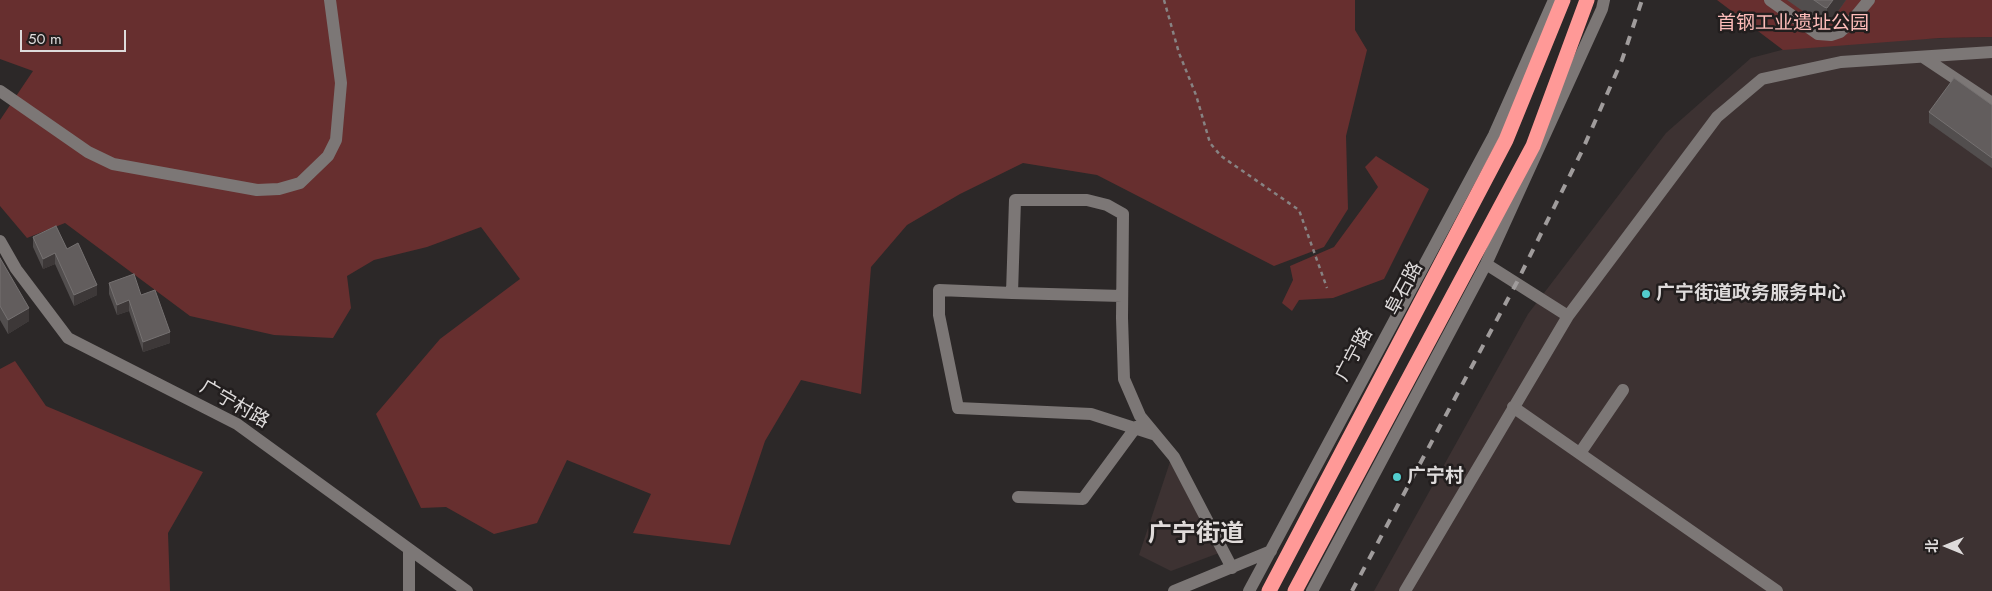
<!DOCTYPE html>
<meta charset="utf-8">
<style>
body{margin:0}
#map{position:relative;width:1992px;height:591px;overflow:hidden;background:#2c2828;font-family:Jost,"Noto Sans SC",sans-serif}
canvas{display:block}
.north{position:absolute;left:1922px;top:521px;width:50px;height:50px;-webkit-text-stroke:4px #221e1e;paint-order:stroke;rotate:270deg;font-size:14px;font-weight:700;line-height:20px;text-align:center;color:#dedbdb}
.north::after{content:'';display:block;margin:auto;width:18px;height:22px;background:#dedbdb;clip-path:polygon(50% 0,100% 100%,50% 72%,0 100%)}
.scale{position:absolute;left:20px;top:30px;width:106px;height:22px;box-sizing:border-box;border:2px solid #dedbdb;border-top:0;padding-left:6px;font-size:15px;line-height:18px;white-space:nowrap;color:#dedbdb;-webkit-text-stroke:4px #221e1e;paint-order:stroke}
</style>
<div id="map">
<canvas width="1992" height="591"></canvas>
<div class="north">北</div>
<div class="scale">50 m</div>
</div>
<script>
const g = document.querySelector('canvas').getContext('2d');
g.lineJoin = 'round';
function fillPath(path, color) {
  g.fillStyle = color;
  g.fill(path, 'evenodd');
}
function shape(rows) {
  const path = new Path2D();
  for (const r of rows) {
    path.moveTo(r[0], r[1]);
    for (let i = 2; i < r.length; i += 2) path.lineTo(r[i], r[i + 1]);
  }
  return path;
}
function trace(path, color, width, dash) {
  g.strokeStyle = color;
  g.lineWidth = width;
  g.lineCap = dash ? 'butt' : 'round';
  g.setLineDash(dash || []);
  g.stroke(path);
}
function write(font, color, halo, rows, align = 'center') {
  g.font = font + ' Jost,"Noto Sans SC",sans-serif';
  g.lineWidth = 5;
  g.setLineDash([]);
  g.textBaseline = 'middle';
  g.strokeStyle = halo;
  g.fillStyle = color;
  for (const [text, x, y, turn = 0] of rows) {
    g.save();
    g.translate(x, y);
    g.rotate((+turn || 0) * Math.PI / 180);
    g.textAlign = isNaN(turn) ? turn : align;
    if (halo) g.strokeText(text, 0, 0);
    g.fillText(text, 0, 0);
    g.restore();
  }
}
fillPath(shape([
 [1992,37,1992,591,1374,591,1528,314,1666,133,1751,58,1816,41],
 [1170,462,1219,553,1171,571,1139,555]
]), '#3d3232');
fillPath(shape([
 [0,0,1355,0,1355,30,1367,50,1346,136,1348,209,1324,247,1274,266,1097,175,1023,163,960,194,907,225,871,267,861,394,801,380,765,441,730,545,633,533,651,494,567,460,537,523,494,534,446,507,421,508,376,414,440,339,520,279,481,227,427,247,374,260,347,276,351,308,333,338,274,335,190,316,65,223,27,238,0,206,0,120,33,71,0,59],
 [1717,0,1992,0,1992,37,1940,38,1783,50],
 [1376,156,1429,189,1384,279,1333,298,1299,300,1292,311,1282,303,1293,280,1290,266,1334,247,1378,187,1365,167],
 [15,361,46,406,203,472,168,533,170,591,0,591,0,369]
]), '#672f2f');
trace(shape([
 [1164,0,1179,53,1196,95,1210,143,1221,156,1299,210,1327,288]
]), '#878383', 2.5, [4, 4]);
trace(shape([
 [1770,0,1818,34,1831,35,1840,32,1850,23,1869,0],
 [1923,57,1992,103],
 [0,91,88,152,113,164,257,190,279,189,300,183,328,156,336,140,341,83,330,0],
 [0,241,16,269,68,338,237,424,467,591],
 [1486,264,1568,316],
 [1012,293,939,290,939,315,958,408,1091,414,1153,434],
 [1122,296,1012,293,1015,200,1087,200,1107,205,1123,214,1122,318,1124,379,1140,416,1174,457,1232,568],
 [1513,407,1777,591],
 [1580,453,1623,390],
 [1018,497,1083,499,1136,427],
 [409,591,409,549],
 [1174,591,1271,551],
 [1249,591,1494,135,1554,0],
 [1312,591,1486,264,1602,9,1604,0],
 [1405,591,1568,316,1717,117,1762,79,1841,62,1992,52]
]), '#7c7776', 12);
trace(shape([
 [1269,591,1506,140,1563,0],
 [1295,591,1533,146,1587,0]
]), '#ff9997', 15);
trace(shape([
 [1352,591,1517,282,1582,151,1622,60,1642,0]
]), '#a09c9c', 4, [9, 9]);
fillPath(shape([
 [1787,0,1846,0,1827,27,1824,26],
 [1992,105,1992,168,1929,123,1929,112],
 [33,237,67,249,97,295,74,306,55,264,43,269,33,247],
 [0,258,29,321,8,334,0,320],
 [109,283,141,295,170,343,143,352,129,311,117,315,109,294]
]), '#524e4e');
fillPath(shape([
 [1833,0,1846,0,1827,27,1827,8],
 [55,253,55,264,43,269,43,259],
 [97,285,97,295,74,306,74,295],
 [129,300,129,311,117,315,117,305],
 [29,308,29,321,8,334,8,320],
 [170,332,170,343,143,352,143,342]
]), '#3d3838');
const building = shape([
 [1814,0,1833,0,1827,8,1824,7,1814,0],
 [1954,78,1992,105,1992,158,1929,112,1954,78],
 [56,226,67,249,78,243,97,285,74,295,55,253,43,259,33,237,56,226],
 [0,258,29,308,8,320,0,306,0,258],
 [134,274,141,295,155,290,170,332,143,342,129,300,117,305,109,283,134,274]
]);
fillPath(building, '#625d5d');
trace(building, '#757171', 1);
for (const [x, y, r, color] of [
 [1646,294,5,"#52cdce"],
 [1397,477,5,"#52cdce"]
]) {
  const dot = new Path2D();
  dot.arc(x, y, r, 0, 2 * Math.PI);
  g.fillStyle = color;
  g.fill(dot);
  trace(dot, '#221e1e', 2);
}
write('19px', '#fdbcb9', '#221e1e', [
 ["首钢工业遗址公园",1793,24]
]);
write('19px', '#dedbdb', '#221e1e', [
 ["阜石路",1405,289,-62],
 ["广宁路",1355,355,-62],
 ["广宁村路",234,405,30]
]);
write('bold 19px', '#dedbdb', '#221e1e', [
 ["广宁街道政务服务中心",1656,294],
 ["广宁村",1407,477]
], 'left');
write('bold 24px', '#e0dbda', '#221e1e', [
 ["广宁街道",1196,535]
]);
</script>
